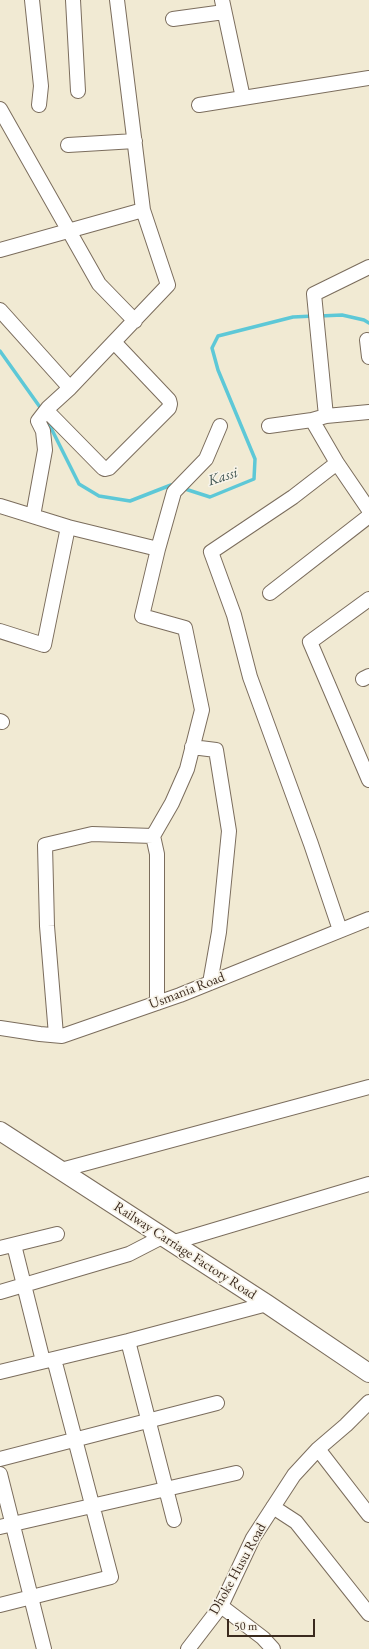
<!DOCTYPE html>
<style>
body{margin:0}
#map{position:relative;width:369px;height:1649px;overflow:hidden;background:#f1ead3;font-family:"EB Garamond",serif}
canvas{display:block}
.scale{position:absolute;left:227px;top:1619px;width:88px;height:18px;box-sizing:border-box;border:2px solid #3b2a1e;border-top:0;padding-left:5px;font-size:12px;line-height:14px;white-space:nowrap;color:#3b2a1e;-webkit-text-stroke:3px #f7f3e8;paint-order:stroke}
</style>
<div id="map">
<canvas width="369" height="1649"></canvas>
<div class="scale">50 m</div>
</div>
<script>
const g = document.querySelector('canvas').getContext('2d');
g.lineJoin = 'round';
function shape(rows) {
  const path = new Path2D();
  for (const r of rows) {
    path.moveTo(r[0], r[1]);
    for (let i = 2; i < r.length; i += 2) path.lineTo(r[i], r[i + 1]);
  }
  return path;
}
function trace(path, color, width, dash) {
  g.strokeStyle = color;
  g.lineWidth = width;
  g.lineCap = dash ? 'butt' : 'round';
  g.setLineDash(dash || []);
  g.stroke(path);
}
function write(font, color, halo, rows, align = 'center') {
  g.font = font + ' "EB Garamond",serif';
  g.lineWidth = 3.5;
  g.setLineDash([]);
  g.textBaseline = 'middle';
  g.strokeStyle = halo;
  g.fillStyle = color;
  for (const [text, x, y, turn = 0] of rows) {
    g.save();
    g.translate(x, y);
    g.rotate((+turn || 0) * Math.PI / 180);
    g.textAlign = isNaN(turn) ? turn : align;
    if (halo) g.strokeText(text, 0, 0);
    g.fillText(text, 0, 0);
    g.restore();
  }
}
trace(shape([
 [320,316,342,315,364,320,369,323],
 [0,351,42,410],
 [46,418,79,484,99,496,130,501,171,485,174,486],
 [182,488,210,497,254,479,255,459,218,370,212,348,218,336,293,317,314,316]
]), '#5dc8d7', 3.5);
const minor = shape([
 [32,0,41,86,39,105],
 [73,0,78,91],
 [222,0,243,98],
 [173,19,224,12],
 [199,105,369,78],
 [0,109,99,284,135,321],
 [68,145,135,141],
 [0,250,143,210],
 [0,310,70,388],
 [367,340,369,357],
 [47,411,103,468,105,469,109,468,169,408,170,404,169,400,114,342],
 [326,416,314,294,369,267],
 [312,420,337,463,369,510],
 [269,426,312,420,326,416,369,412],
 [337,463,293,497,211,552,234,615,250,677,311,844,340,930],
 [0,506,68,527,44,645,0,631],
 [33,516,45,450,43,431,38,421,48,408,70,388,168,285,143,210,117,0],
 [68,527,158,549],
 [270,593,369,516],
 [369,599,310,642,369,780],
 [363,679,369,676],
 [0,721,2,722],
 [192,747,216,750,229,831,219,932,210,983],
 [153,836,172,803,187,769,202,710,185,628,142,616,158,549,174,492,206,459,220,426],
 [0,1028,40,1034,62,1036,180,995,369,919],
 [56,1035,47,926,45,845,92,834,153,836,157,854,157,1003],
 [61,1170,369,1087],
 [171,1243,369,1184],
 [14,1245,43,1361],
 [0,1248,57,1234],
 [0,1292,129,1254,162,1237],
 [128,1341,174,1520],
 [0,1372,128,1341,267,1304],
 [318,1449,369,1515],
 [0,1459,217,1403],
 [0,1474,44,1649],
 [273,1507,296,1522,369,1614],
 [0,1527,236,1473],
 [0,1605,111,1577,54,1359],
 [221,1606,263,1638,273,1649],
 [188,1649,221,1606,253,1538,294,1475,318,1449,346,1425,369,1402]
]);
const major = shape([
 [0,1131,267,1304,369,1373]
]);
trace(minor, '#7b6d5d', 16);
trace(major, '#7b6d5d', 20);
trace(minor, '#fff', 14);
trace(major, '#fff', 18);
write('14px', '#3b2a1e', '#f7f3e8', [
 ["Usmania Road",187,991,-21],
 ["Railway Carriage Factory Road",185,1251,33],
 ["Dhoke Husu Road",238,1569,-61]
]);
write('italic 15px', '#455956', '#f7f3e8', [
 ["Kassi",223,477,-18]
]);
</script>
